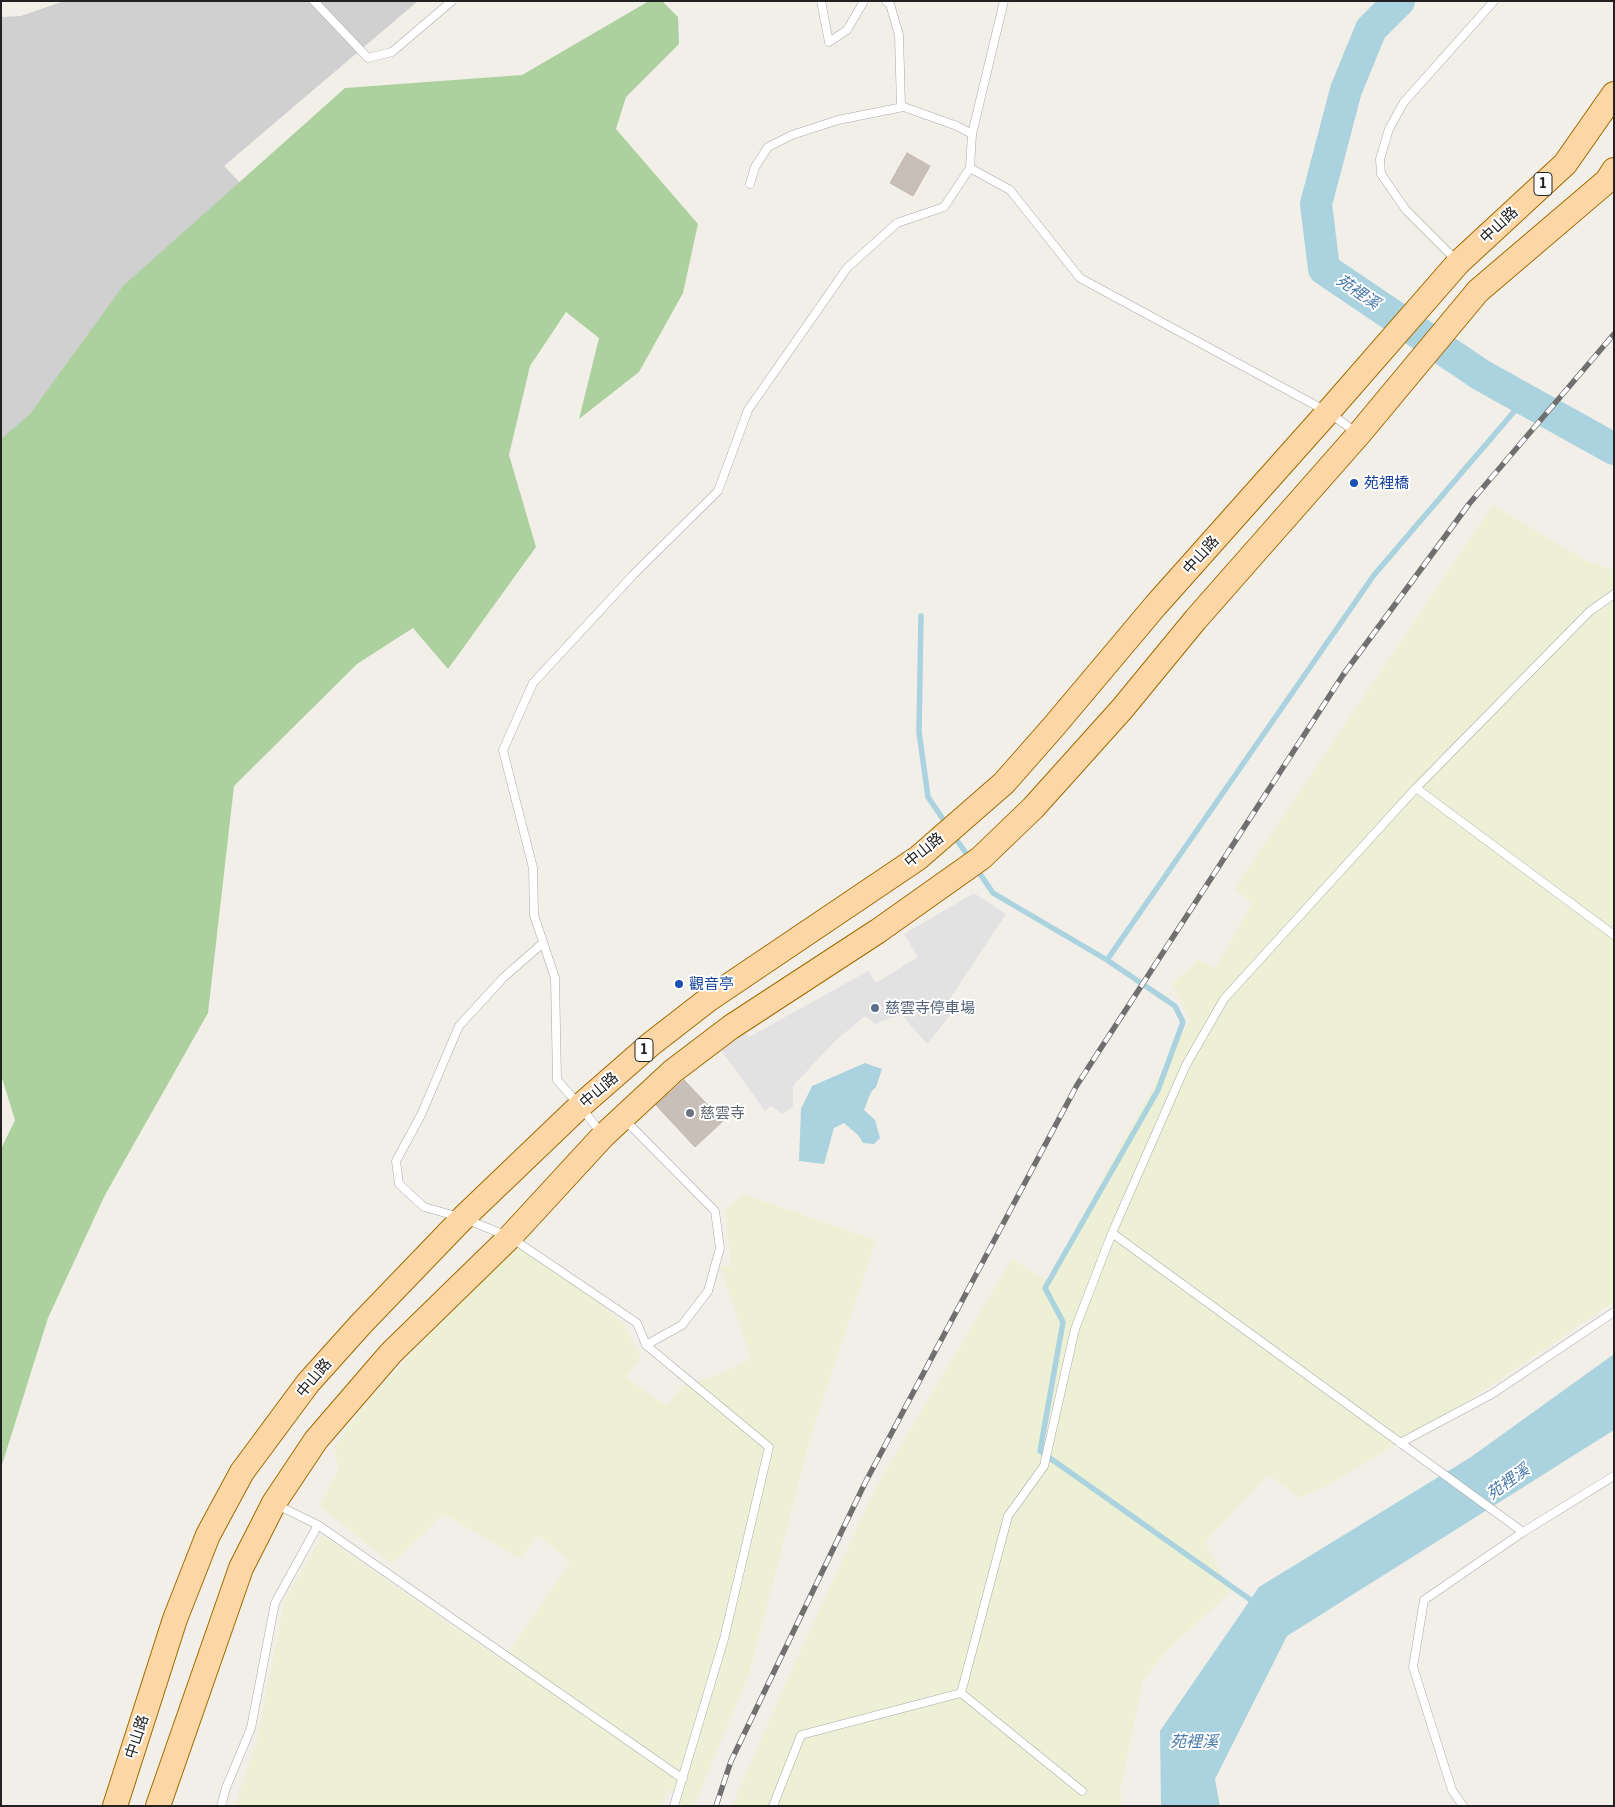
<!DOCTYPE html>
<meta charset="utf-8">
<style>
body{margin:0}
#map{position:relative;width:1615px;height:1807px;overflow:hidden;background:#f2efe9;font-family:"Asap Condensed",sans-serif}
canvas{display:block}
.frame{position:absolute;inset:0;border:2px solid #222;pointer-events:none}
</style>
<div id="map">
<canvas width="1615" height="1807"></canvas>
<div class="frame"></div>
</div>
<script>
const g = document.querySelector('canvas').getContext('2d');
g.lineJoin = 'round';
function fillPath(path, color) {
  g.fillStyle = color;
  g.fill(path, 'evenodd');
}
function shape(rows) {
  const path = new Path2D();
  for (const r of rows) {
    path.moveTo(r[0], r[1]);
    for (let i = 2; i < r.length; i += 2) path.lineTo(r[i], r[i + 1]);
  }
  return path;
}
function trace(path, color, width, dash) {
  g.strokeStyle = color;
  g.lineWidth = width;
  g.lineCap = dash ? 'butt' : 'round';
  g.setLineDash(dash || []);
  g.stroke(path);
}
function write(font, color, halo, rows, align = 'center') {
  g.font = font + ' "Asap Condensed","Noto Sans TC",sans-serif';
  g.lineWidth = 4;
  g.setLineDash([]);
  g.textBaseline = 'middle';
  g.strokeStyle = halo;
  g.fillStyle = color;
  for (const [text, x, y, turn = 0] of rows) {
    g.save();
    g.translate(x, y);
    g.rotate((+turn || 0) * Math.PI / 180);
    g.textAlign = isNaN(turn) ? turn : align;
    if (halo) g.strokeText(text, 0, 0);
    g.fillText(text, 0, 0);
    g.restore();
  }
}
fillPath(shape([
 [64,1,418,1,224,166,343,290,1,522,1,17,21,16]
]), '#d0d0d0');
fillPath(shape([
 [1493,505,1587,561,1614,570,1614,1302,1463,1404,1327,1486,1300,1498,1268,1475,1205,1542,1231,1592,1166,1651,1143,1681,1120,1790,1122,1806,732,1806,788,1678,876,1487,1012,1259,1047,1280,1190,1020,1172,984,1199,960,1216,968,1252,903,1234,889],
 [743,1194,876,1240,812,1432,749,1674,694,1806,682,1806,668,1788,662,1806,235,1806,258,1736,284,1602,322,1535,503,1661,570,1562,538,1535,520,1559,444,1514,391,1564,320,1506,338,1470,334,1447,371,1397,521,1237,623,1323,641,1358,625,1377,667,1406,682,1386,725,1372,751,1358,720,1266,731,1266,725,1211]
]), '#eef0d5');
fillPath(shape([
 [649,1,662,1,678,17,679,44,626,97,616,129,698,224,683,293,639,372,579,419,599,338,566,312,530,366,509,455,536,547,448,669,413,628,357,664,234,786,208,1013,105,1195,48,1318,1,1468,1,1149,15,1120,1,1075,1,439,30,414,123,286,345,88,522,75]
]), '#add19e');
fillPath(shape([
 [974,893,1006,914,947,1003,952,1013,927,1044,901,1014,875,1024,865,1016,835,1041,793,1086,793,1106,783,1114,771,1106,765,1111,718,1046,743,1030,749,1037,868,971,876,983,918,957,904,934]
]), '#e2e2e2');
fillPath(shape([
 [865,1063,882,1069,876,1087,871,1092,864,1110,875,1120,880,1138,874,1144,863,1143,858,1135,844,1123,834,1128,824,1164,799,1161,801,1109,812,1086],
 [1614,1354,1614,1430,1287,1636,1215,1779,1220,1806,1161,1806,1160,1731,1259,1587,1471,1457]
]), '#aad3df');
trace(shape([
 [921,616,919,732,928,797,947,825],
 [953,835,971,860],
 [976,868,993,893,1107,960,1374,575,1524,400],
 [1107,960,1175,1006,1183,1022,1158,1090,1045,1288,1063,1322,1040,1451,1255,1603]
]), '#aad3df', 5.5);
trace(shape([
 [1399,1,1371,29,1346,90,1316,204,1324,269,1481,375,1614,449]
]), '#aad3df', 32);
const building = shape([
 [907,153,930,166,913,196,890,183,907,153],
 [684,1080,723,1121,695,1147,656,1105,684,1080]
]);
fillPath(building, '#c7bfb8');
trace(building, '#c4b6ab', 1);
const lane = shape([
 [314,1,368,58,392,52,452,1],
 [821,1,829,42,847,30,864,1],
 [886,1,890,4,899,35,901,106,957,126,972,134],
 [970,168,1010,190,1080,278,1328,412,1357,433],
 [750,184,755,167,768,147,792,135,838,120,903,107],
 [1457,261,1406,210,1381,174,1380,159,1389,129,1404,102,1494,1],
 [1416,788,1614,935],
 [543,943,504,977,459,1026,421,1115,396,1161,399,1184,424,1207,463,1218,510,1237,637,1323,646,1345,769,1447,724,1639,674,1806],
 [624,1119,715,1211,720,1248,708,1291,682,1325,646,1345],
 [601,1133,580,1106,557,1080,555,978,534,915,533,868,503,750,533,683,634,574,718,491,748,410,847,268,897,223,944,207,970,168,972,134,1004,1],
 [1112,1233,1523,1532],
 [1400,1443,1492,1394,1614,1312],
 [275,1504,318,1525,683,1779],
 [961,1693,1082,1791],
 [221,1806,226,1788,251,1728,275,1603,318,1525],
 [773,1806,801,1735,961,1693,1008,1516,1044,1466,1075,1329,1112,1233,1186,1065,1224,999,1416,788,1589,612,1614,594],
 [1463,1806,1452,1790,1413,1667,1424,1600,1523,1532,1614,1476]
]);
const primary = shape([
 [115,1806,175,1619,208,1535,242,1472,308,1383,361,1324,463,1218,580,1106,651,1044,709,999,918,858,1004,783,1055,725,1156,605,1328,412,1458,263,1565,164,1614,94],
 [158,1806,241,1568,274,1503,316,1440,391,1353,510,1237,603,1136,673,1071,731,1027,878,931,981,858,1033,808,1122,709,1196,619,1359,434,1478,291,1607,181,1614,170]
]);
trace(lane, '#a9a9a9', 9);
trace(primary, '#a06b00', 26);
trace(lane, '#fff', 8);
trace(primary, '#fcd6a4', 24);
const rail = shape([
 [716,1806,731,1761,865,1483,1077,1085,1343,675,1469,504,1614,334]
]);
trace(rail, '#707070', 5.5);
trace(rail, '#fff', 4, [11]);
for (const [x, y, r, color] of [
 [1354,483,5,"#1a4fb4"],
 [679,984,5,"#1a4fb4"],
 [875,1008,5,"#5c6f8a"],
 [690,1113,5,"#6b7280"]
]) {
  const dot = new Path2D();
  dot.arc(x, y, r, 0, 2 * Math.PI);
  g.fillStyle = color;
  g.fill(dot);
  trace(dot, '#fff', 2);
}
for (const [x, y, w] of [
 [1543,184,18],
 [644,1050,18]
]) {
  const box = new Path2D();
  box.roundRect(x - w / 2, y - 11.5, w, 23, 4);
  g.fillStyle = '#fff';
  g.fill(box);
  trace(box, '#222', 1);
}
write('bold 14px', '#222', null, [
 ["1",1543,184],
 ["1",644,1050]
]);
write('15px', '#222', '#fff', [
 ["中山路",1499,225,-43],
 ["中山路",1201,555,-48],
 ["中山路",924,850,-39],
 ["中山路",599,1090,-41],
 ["中山路",314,1378,-50],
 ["中山路",137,1737,-72]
]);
write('15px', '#164399', '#fff', [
 ["苑裡橋",1364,483],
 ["觀音亭",689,984]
], 'left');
write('15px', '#4e5e75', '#fff', [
 ["慈雲寺停車場",885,1008]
], 'left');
write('15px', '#5b616d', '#fff', [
 ["慈雲寺",700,1113]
], 'left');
write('italic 16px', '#4a7aab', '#fff', [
 ["苑裡溪",1358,292,34],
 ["苑裡溪",1508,1482,-36],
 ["苑裡溪",1194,1742]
]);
</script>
